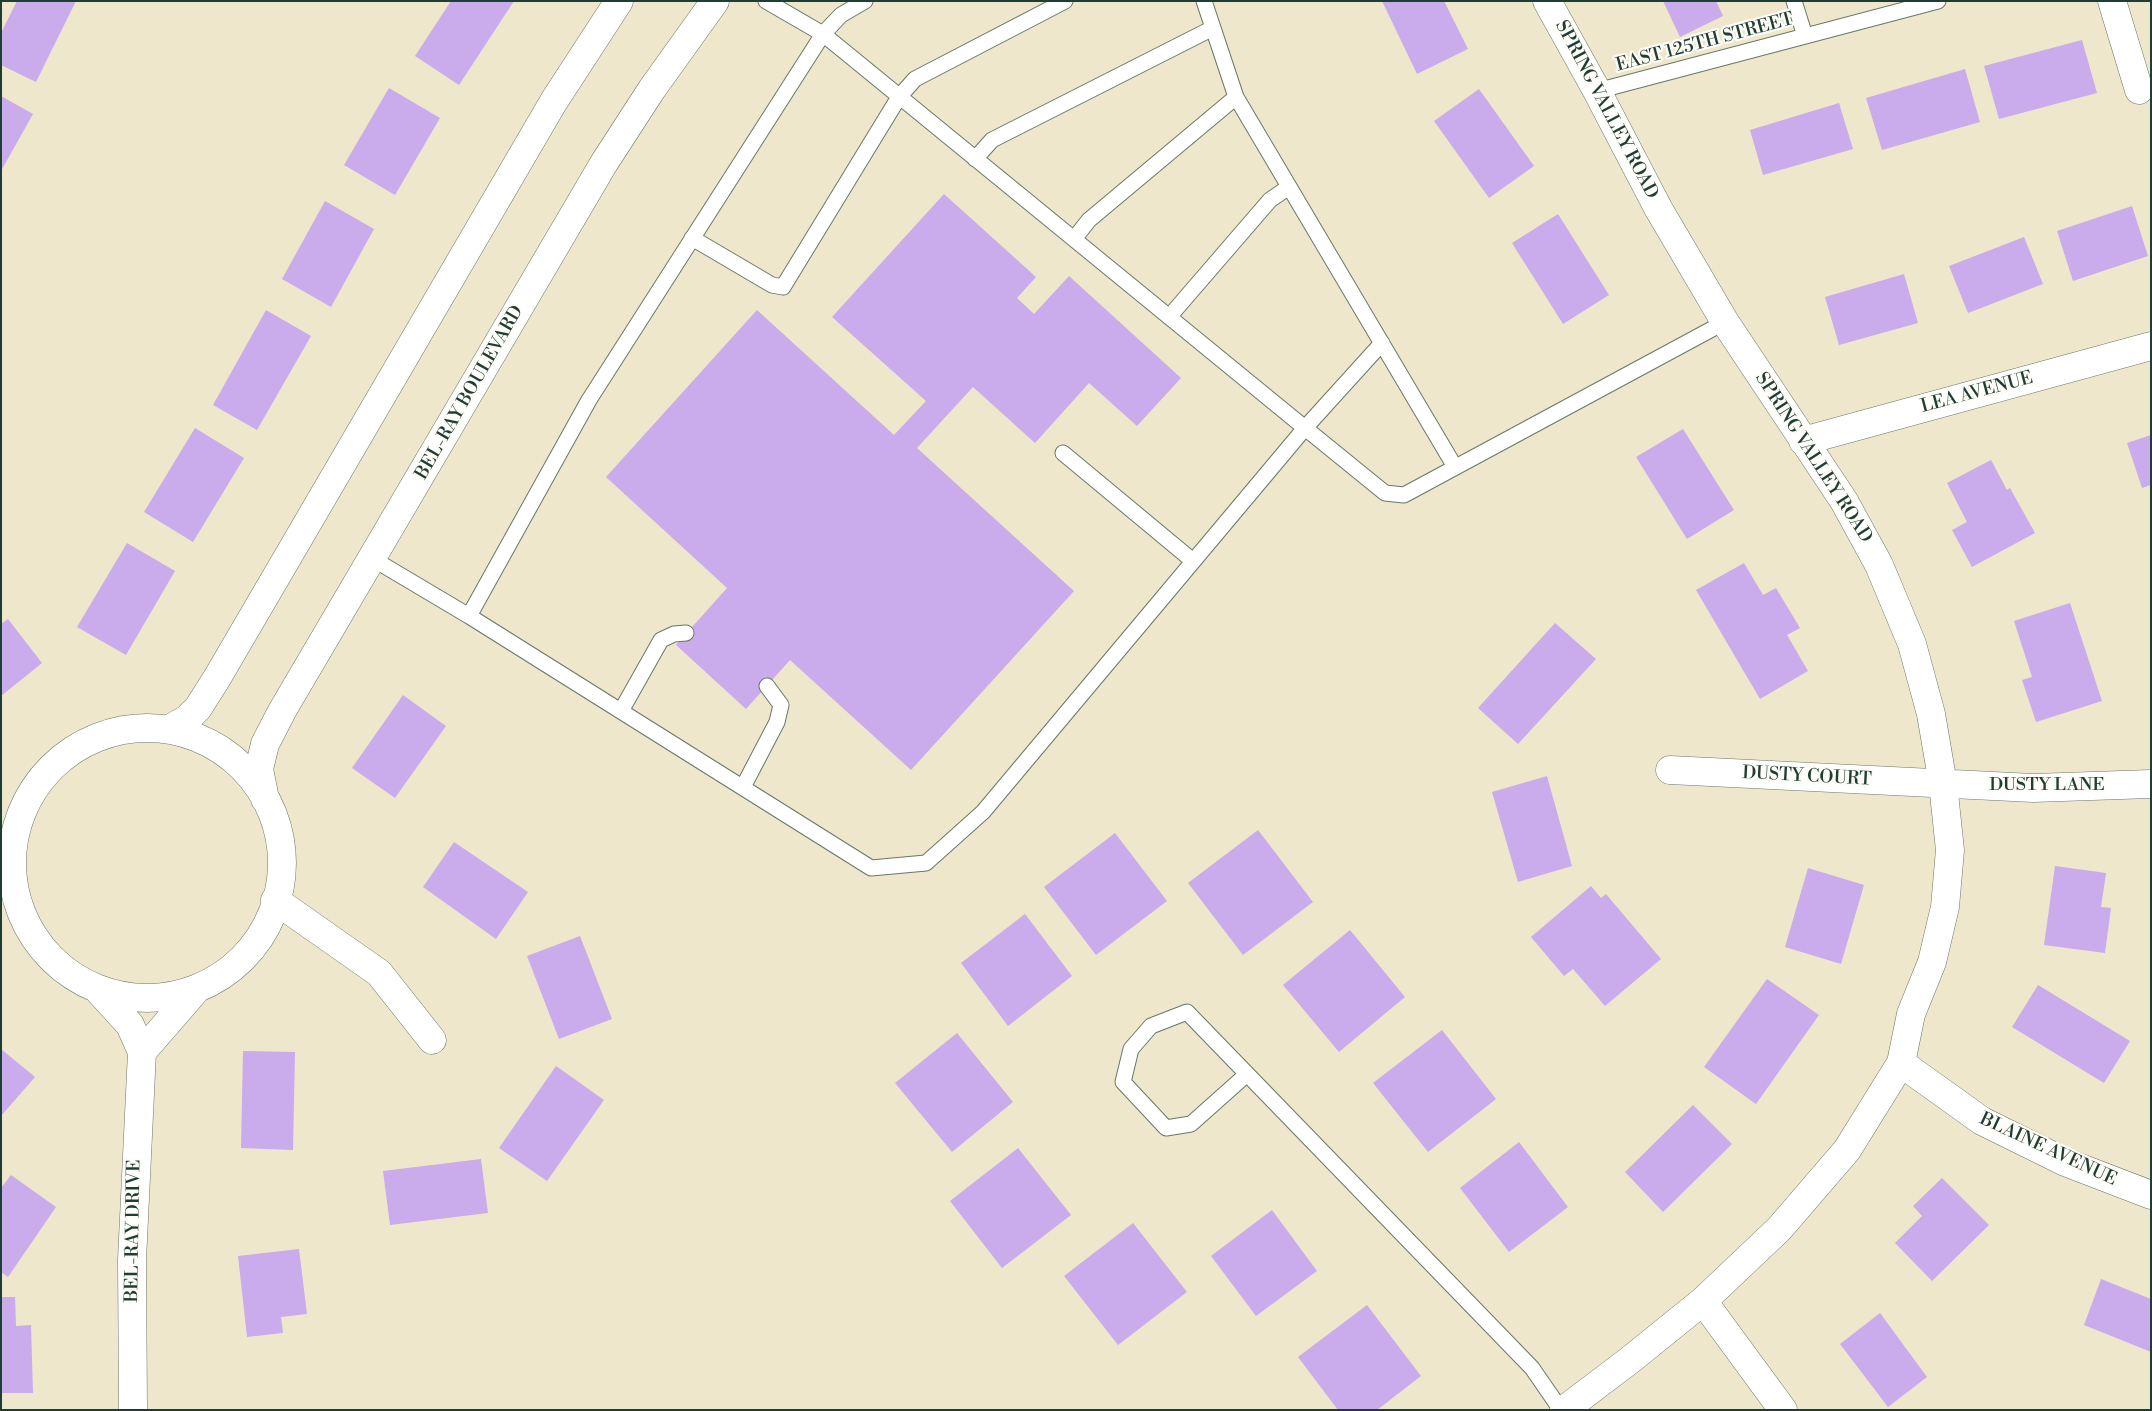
<!DOCTYPE html>
<style>
body{margin:0}
#map{position:relative;width:2152px;height:1411px;overflow:hidden;background:#eee7cb;font-family:"Libre Bodoni",serif}
canvas{display:block}
.frame{position:absolute;inset:0;border:2px solid #1f3d34;pointer-events:none}
</style>
<div id="map">
<canvas width="2152" height="1411"></canvas>
<div class="frame"></div>
</div>
<script>
const g = document.querySelector('canvas').getContext('2d');
g.lineJoin = 'round';
function fillPath(path, color) {
  g.fillStyle = color;
  g.fill(path, 'evenodd');
}
function shape(rows) {
  const path = new Path2D();
  for (const r of rows) {
    if (r.length === 3) {
      path.moveTo(r[0] + r[2], r[1]);
      path.arc(r[0], r[1], r[2], 0, 2 * Math.PI);
      continue;
    }
    path.moveTo(r[0], r[1]);
    for (let i = 2; i < r.length; i += 2) path.lineTo(r[i], r[i + 1]);
  }
  return path;
}
function trace(path, color, width, dash) {
  g.strokeStyle = color;
  g.lineWidth = width;
  g.lineCap = dash ? 'butt' : 'round';
  g.setLineDash(dash || []);
  g.stroke(path);
}
function write(font, color, halo, rows, align = 'center') {
  g.font = font + ' "Libre Bodoni",serif';
  g.lineWidth = 4.5;
  g.setLineDash([]);
  g.textBaseline = 'middle';
  g.strokeStyle = halo;
  g.fillStyle = color;
  for (const [text, x, y, turn = 0] of rows) {
    g.save();
    g.translate(x, y);
    g.rotate((+turn || 0) * Math.PI / 180);
    g.textAlign = isNaN(turn) ? turn : align;
    if (halo) g.strokeText(text, 0, 0);
    g.fillText(text, 0, 0);
    g.restore();
  }
}
fillPath(shape([
 [17,1,76,1,36,82,1,65,1,33],
 [451,1,514,1,459,85,415,56],
 [1382,1,1444,1,1468,49,1417,74],
 [1663,1,1716,1,1723,16,1680,37],
 [2082,40,2097,93,1999,119,1984,66],
 [1965,69,1980,122,1882,150,1866,98],
 [389,88,440,118,395,195,344,165],
 [1479,89,1534,166,1489,198,1434,121],
 [1,96,33,114,1,171],
 [1839,103,1853,149,1763,175,1750,130],
 [944,194,1036,277,1017,298,1034,314,1069,276,1181,378,1137,426,1089,383,1035,443,973,387,917,448,1074,591,911,770,790,660,746,709,676,645,727,588,606,477,757,310,894,435,926,401,832,317],
 [325,201,374,229,331,307,282,279],
 [2132,206,2148,256,2073,281,2057,231],
 [1558,214,1609,295,1563,324,1512,243],
 [2024,237,2043,284,1968,313,1949,266],
 [1904,274,1918,323,1839,345,1825,297],
 [266,310,311,336,257,430,213,405],
 [195,428,244,458,193,542,144,512],
 [1683,429,1734,510,1687,539,1636,457],
 [2151,435,2151,485,2142,488,2127,443],
 [1991,460,2007,490,2010,488,2035,533,1972,567,1952,530,1967,522,1947,483],
 [127,543,175,571,126,655,77,627],
 [1744,563,1763,595,1776,588,1800,628,1787,635,1808,671,1760,699,1696,590],
 [2070,603,2102,701,2036,722,2022,680,2032,677,2014,621],
 [8,619,42,663,1,696,1,624],
 [1555,623,1596,659,1518,744,1478,708],
 [403,695,446,726,395,798,352,768],
 [1547,776,1572,866,1518,882,1492,792],
 [1258,830,1313,902,1243,955,1188,883],
 [1115,833,1167,901,1096,955,1044,887],
 [454,842,528,892,496,939,423,887],
 [2055,866,2106,873,2101,907,2111,908,2105,953,2044,945],
 [1808,868,1864,885,1841,964,1785,947],
 [1591,886,1601,898,1606,894,1661,959,1605,1006,1573,969,1564,976,1531,937],
 [1025,914,1072,976,1008,1026,961,963],
 [1350,930,1405,997,1339,1052,1283,985],
 [580,936,612,1019,559,1039,527,956],
 [1767,979,1819,1015,1756,1104,1704,1067],
 [2038,985,2130,1041,2104,1083,2012,1027],
 [1442,1030,1496,1099,1428,1152,1373,1083],
 [957,1033,1013,1102,952,1152,895,1083],
 [1,1049,35,1077,1,1116],
 [243,1051,295,1052,293,1150,241,1148],
 [556,1066,604,1100,547,1181,499,1148],
 [1693,1105,1732,1144,1663,1212,1625,1172],
 [1519,1142,1568,1207,1509,1252,1460,1188],
 [1018,1148,1071,1215,1002,1268,950,1201],
 [481,1159,488,1213,390,1225,383,1171],
 [11,1175,56,1207,8,1277,1,1272,1,1188],
 [1942,1178,1989,1225,1932,1281,1895,1243,1922,1216,1913,1206],
 [1272,1210,1317,1271,1256,1316,1211,1256],
 [1133,1223,1187,1292,1118,1345,1064,1276],
 [299,1249,307,1314,281,1317,283,1333,247,1337,238,1256],
 [2101,1279,2151,1299,2151,1352,2084,1325],
 [1,1297,15,1297,16,1326,31,1325,33,1393,1,1393],
 [1367,1305,1421,1376,1377,1410,1338,1410,1298,1357],
 [1880,1313,1927,1377,1888,1407,1840,1344]
]), '#caabec');
const service = shape([
 [766,1,823,34,841,15,865,1],
 [1204,1,1236,97,1455,467],
 [1794,1,1805,36],
 [1597,91,1938,1],
 [975,159,992,140,1213,28],
 [692,238,772,285,783,287,899,97,915,79,1065,1],
 [1074,239,1089,220,1236,97],
 [1169,317,1270,200,1289,187],
 [1063,453,1193,561],
 [373,559,469,616,871,868,926,863,983,812,1305,428,1385,493,1404,495,1725,322],
 [469,616,589,400,823,34,1305,428,1382,343],
 [621,711,661,640,674,634,686,633],
 [743,787,777,722,781,705,767,686],
 [1246,1075,1191,1124,1166,1128,1123,1082,1131,1049,1151,1026,1187,1012,1532,1368,1561,1410]
]);
const minor = shape([
 [1547,1,1597,91,1658,208,1725,322,1844,501,1879,565,1912,644,1931,714,1943,784,1950,850,1945,907,1932,962,1911,1014,1901,1063,1847,1150,1779,1229,1703,1301,1630,1360,1564,1410],
 [2112,1,2139,90],
 [1803,441,2151,346],
 [173,727,187,719,198,708,217,678,554,101,619,1],
 [147,863,135],
 [1670,770,2033,788,2151,784],
 [265,799,259,769,265,744,282,711,604,163,652,89,715,1],
 [275,900,379,973,432,1040],
 [99,991,130,1025,142,1052,132,1260,133,1410],
 [142,1052,195,991],
 [1901,1063,1982,1121,2065,1162,2151,1195],
 [1703,1301,1783,1410]
]);
trace(service, '#677869', 17);
trace(minor, '#677869', 29);
trace(service, '#fff', 15);
trace(minor, '#fff', 28);
write('18px', '#1f3d34', '#fdfcf7', [
 ["EAST 125TH STREET",1705,43,-15],
 ["SPRING VALLEY ROAD",1606,110,62],
 ["BEL-RAY BOULEVARD",470,393,-60],
 ["LEA AVENUE",1977,393,-15],
 ["SPRING VALLEY ROAD",1813,458,57],
 ["DUSTY COURT",1807,777,3],
 ["DUSTY LANE",2047,786],
 ["BLAINE AVENUE",2048,1150,25],
 ["BEL-RAY DRIVE",134,1231,-89]
]);
</script>
